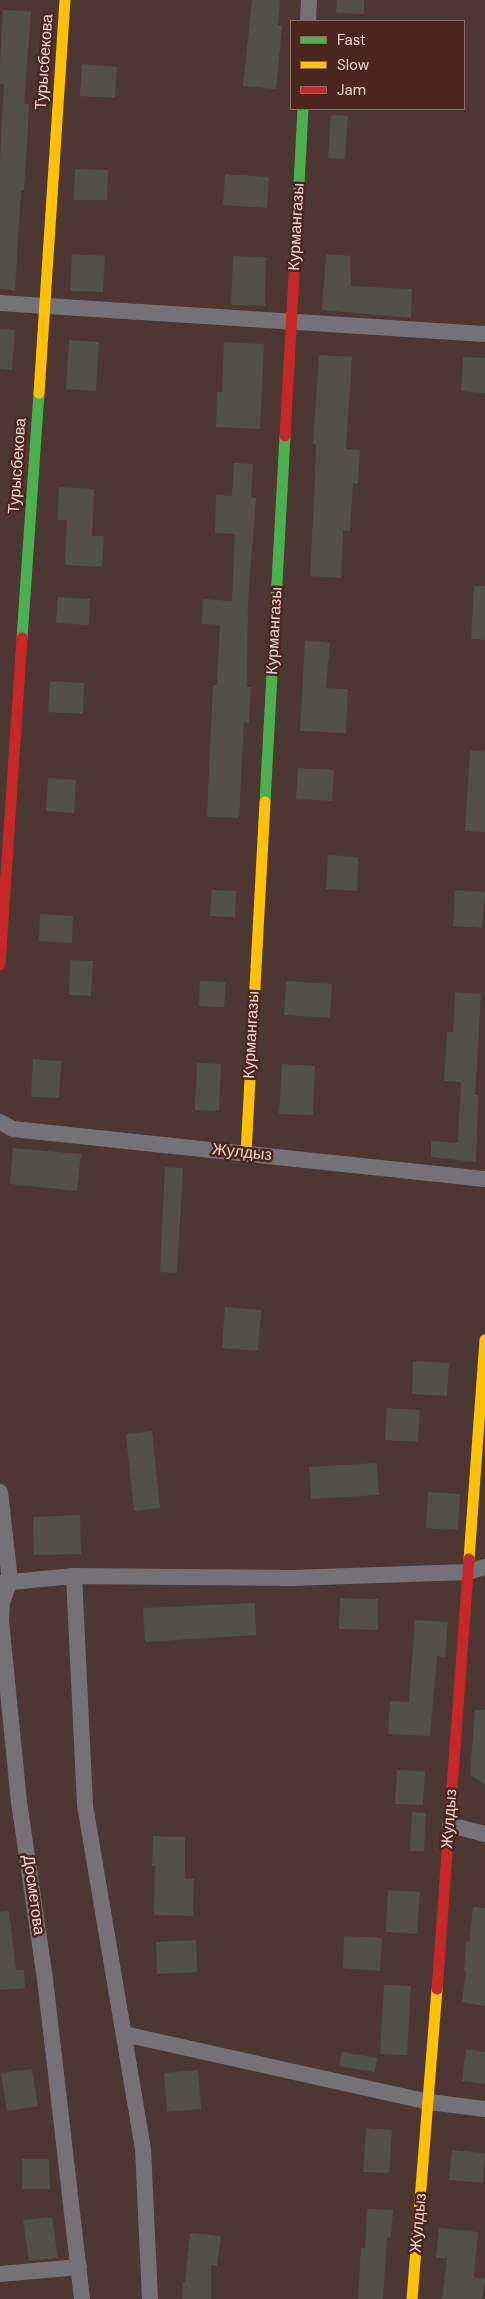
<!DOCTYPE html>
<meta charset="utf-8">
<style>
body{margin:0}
#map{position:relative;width:485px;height:2299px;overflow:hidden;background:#4c3732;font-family:"DM Sans",sans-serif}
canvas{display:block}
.legend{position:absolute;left:290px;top:20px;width:175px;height:90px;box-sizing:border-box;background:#4b261e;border:1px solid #8c6c65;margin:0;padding:6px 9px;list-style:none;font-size:15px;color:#eed5d0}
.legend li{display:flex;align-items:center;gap:10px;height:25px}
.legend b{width:25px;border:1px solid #8c6c65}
</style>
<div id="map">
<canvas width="485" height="2299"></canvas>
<ul class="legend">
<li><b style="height:6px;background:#4caf50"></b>Fast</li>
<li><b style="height:6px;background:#ffc107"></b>Slow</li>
<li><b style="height:6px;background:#c62828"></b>Jam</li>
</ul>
</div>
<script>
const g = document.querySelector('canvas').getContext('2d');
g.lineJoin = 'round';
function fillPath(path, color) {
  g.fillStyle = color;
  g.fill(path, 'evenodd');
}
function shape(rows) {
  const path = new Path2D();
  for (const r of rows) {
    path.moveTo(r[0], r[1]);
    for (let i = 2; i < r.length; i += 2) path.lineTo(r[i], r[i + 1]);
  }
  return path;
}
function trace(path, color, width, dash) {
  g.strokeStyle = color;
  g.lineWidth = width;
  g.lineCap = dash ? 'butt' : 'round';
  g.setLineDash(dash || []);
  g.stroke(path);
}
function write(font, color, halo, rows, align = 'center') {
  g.font = font + ' "DM Sans",sans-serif';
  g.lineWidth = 5;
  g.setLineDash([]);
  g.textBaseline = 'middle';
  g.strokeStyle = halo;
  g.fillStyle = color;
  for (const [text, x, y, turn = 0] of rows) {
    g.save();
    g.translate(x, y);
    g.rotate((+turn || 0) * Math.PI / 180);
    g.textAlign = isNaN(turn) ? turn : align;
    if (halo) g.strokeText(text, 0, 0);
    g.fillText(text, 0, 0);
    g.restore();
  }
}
fillPath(shape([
 [252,0,280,0,278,25,282,26,276,89,243,86],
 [337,0,364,0,364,14,336,13],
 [3,10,31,11,24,104,29,104,27,146,24,190,21,190,15,290,0,289,0,159,4,84,0,84,0,62],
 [82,64,117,67,115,98,80,96],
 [331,115,348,116,345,159,328,158],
 [75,169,108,170,107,200,74,200],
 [225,174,269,177,267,208,223,205],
 [72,254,105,256,103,292,70,291],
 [326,254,350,256,351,286,412,289,411,318,322,310],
 [233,256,266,257,265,306,231,305],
 [0,329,15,330,12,370,0,369],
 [69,340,99,342,96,391,66,389],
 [224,342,264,344,260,429,216,427,217,392,222,392],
 [319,355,352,357,346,449,360,450,358,484,353,483,350,531,343,530,341,578,310,576,315,481,316,444,313,444],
 [463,357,485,358,485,393,461,391],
 [234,463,253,464,251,497,256,498,248,601,247,687,251,687,249,723,244,722,239,818,207,817,213,685,217,685,220,625,202,624,203,599,232,601,235,534,215,533,216,495,232,496],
 [59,487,94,489,92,536,104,536,102,567,65,565,67,520,58,520],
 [474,586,485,586,485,640,471,639],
 [58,597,90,599,89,625,56,623],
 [305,640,330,643,326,688,348,689,346,733,300,731],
 [50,681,84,683,83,714,48,712],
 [470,750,485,751,485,832,465,831],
 [298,768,334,770,332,801,296,799],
 [48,778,76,780,74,813,46,811],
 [328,855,358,857,357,891,326,889],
 [212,890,236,891,235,917,210,916],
 [455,890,485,892,482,928,453,926],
 [40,914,73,916,72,943,39,941],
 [70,960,93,961,91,996,69,995],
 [200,981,226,982,224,1007,199,1006],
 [286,981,332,984,330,1018,284,1015],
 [455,992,481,994,475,1095,478,1095,476,1162,431,1157,431,1141,458,1143,461,1082,444,1081,447,1032,453,1032],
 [33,1059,61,1061,59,1098,31,1097],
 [197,1063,221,1064,219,1111,195,1110],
 [282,1064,315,1066,313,1115,279,1114],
 [13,1148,81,1154,77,1191,10,1184],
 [165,1167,183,1168,177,1273,160,1272],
 [225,1307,261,1310,258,1351,222,1348],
 [413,1361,449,1363,447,1396,412,1394],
 [387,1408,420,1410,418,1442,385,1440],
 [152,1431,160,1508,134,1511,126,1434],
 [377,1463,379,1495,311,1499,309,1467],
 [428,1492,460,1494,458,1530,426,1528],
 [80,1515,81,1554,34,1555,33,1517],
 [340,1598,378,1599,378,1630,339,1629],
 [255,1603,256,1635,145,1642,143,1608],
 [415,1620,448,1622,445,1657,437,1656,430,1736,388,1734,390,1701,409,1702],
 [475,1710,485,1710,485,1784,470,1775],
 [397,1770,425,1771,423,1805,395,1804],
 [412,1812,426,1813,424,1851,410,1851],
 [153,1836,185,1837,185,1879,194,1879,193,1916,154,1915,155,1866,152,1866],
 [388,1890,420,1892,417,1934,386,1932],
 [473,1907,485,1908,485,2006,462,2002,466,1972,464,1971,466,1941,469,1941],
 [9,1911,16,1970,24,1970,25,1988,0,1990,0,1912],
 [344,1936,382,1938,380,1971,343,1968],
 [196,1940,197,1972,157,1974,156,1942],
 [384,1985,411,1986,407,2055,380,2054],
 [466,2049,485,2052,485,2084,462,2081],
 [342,2052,377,2058,375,2072,339,2066],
 [32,2069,38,2106,7,2111,1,2073],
 [198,2070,201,2109,167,2112,164,2073],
 [366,2128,392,2130,389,2173,363,2172],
 [452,2150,485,2153,483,2183,449,2180],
 [22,2159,49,2159,50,2189,22,2189],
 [367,2209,393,2210,391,2237,387,2237,383,2299,358,2299,361,2248,365,2248],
 [52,2217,58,2258,29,2261,23,2220],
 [439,2228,478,2232,474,2277,485,2279,482,2299,442,2299,447,2258,436,2258],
 [190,2233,221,2236,217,2266,211,2265,211,2299,182,2299,183,2282,185,2282]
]), '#535048');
trace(shape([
 [308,21,309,0],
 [0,303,485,334],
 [0,1122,13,1129,485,1179],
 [0,1492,10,1581,2,1602,1,1621,19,1802,45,1979,82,2299],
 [74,1576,85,1805,143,2149,150,2299],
 [0,1583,74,1576,291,1578,468,1572,485,1567],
 [450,1825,485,1834],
 [124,2034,429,2102,485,2109],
 [0,2274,79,2267]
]), '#747276', 16);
trace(shape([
 [296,240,303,109],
 [22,638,39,393],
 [265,802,285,436]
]), '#4caf50', 11);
trace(shape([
 [39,393,65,0],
 [246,1153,265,802],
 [469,1559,485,1340],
 [412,2299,437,1989]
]), '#ffc107', 11);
trace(shape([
 [285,436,296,240],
 [0,965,22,638],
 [437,1989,469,1559]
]), '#c62828', 11);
write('16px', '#eed5d0', '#4b261e', [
 ["Турысбекова",45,62,-86],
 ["Курмангазы",297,227,-87],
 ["Турысбекова",18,466,-86],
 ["Курмангазы",275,631,-87],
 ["Курмангазы",252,1035,-87],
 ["Жулдыз",242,1153,6],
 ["Жулдыз",450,1819,-86],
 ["Досметова",33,1895,82],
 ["Жулдыз",419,2223,-85]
]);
</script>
